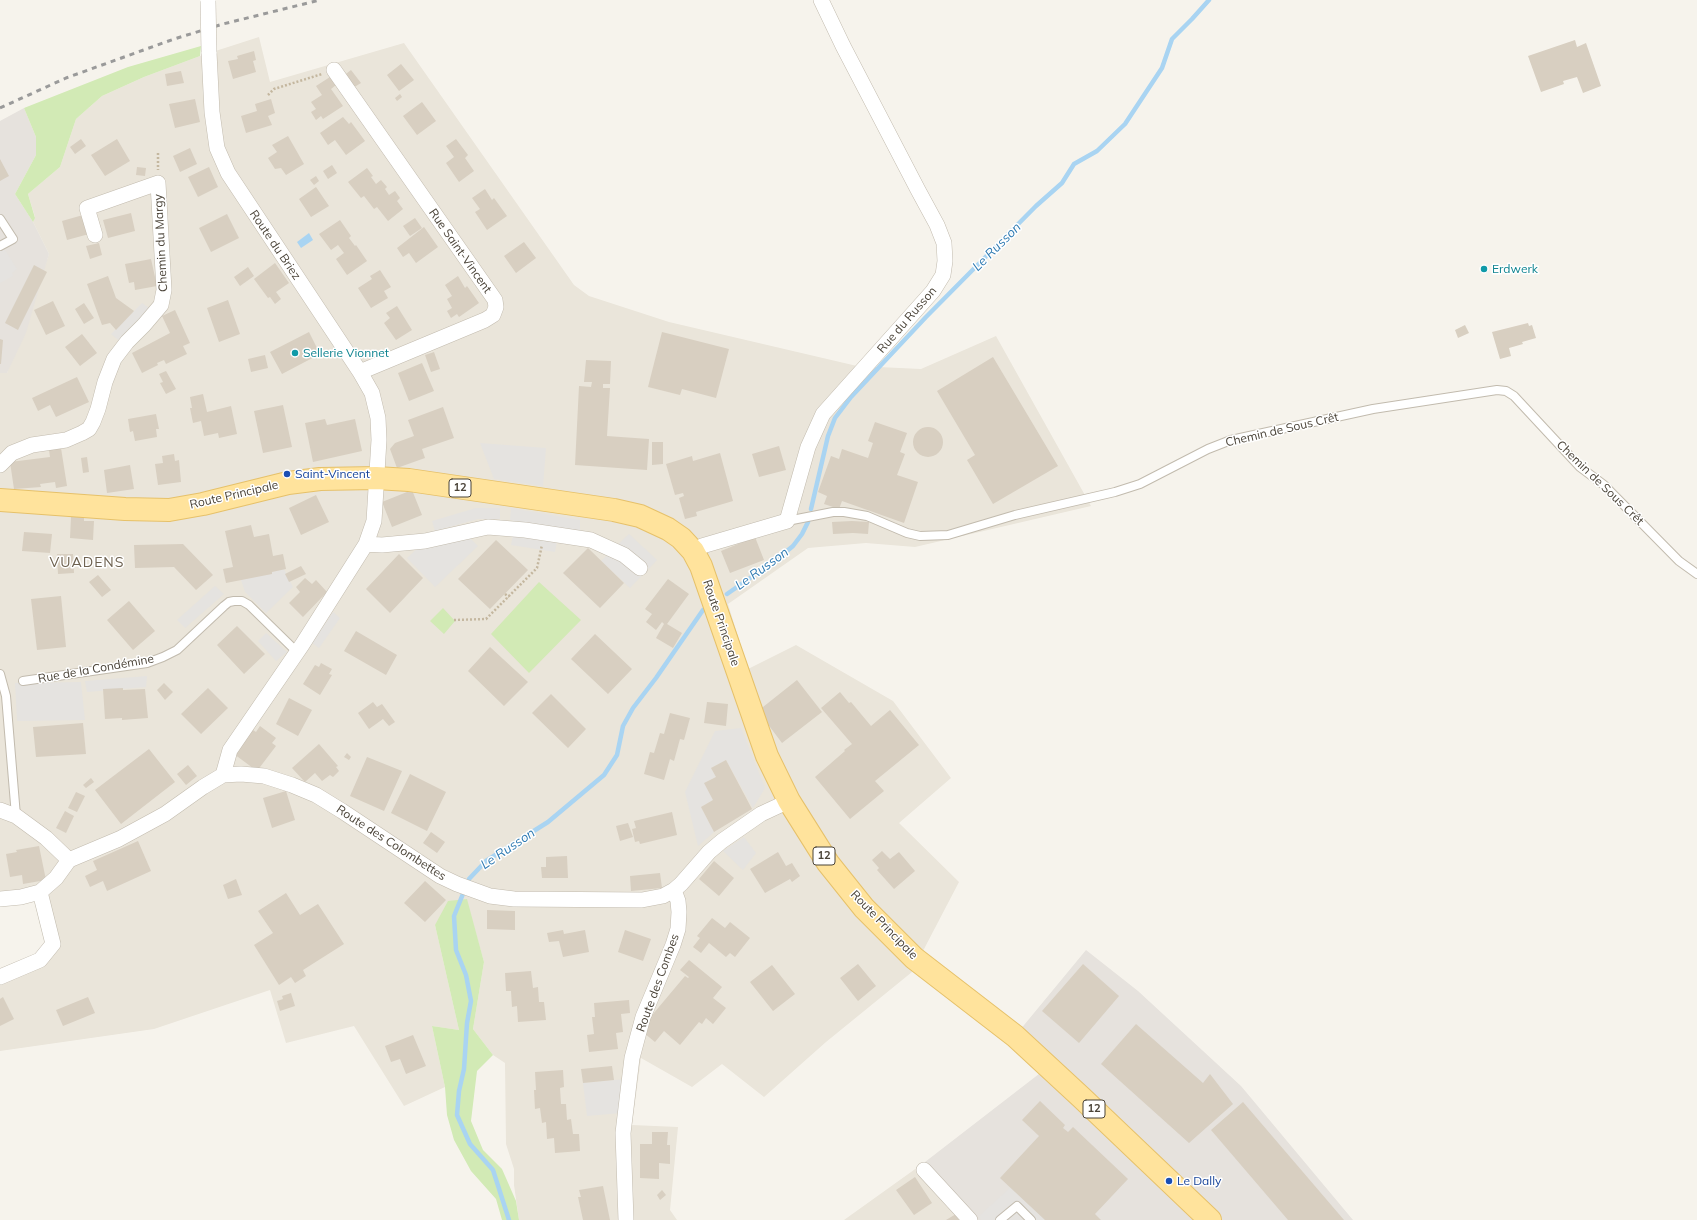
<!DOCTYPE html>
<meta charset="utf-8">
<style>
body{margin:0}
canvas{display:block;background:#f6f3ec}
</style>
<canvas width="1697" height="1220"></canvas>
<script>
const g = document.querySelector('canvas').getContext('2d');
g.lineJoin = 'round';
function fillPath(path, color) {
  g.fillStyle = color;
  g.fill(path, 'evenodd');
}
function shape(rows) {
  const path = new Path2D();
  for (const r of rows) {
    if (r.length === 3) {
      path.moveTo(r[0] + r[2], r[1]);
      path.arc(r[0], r[1], r[2], 0, 2 * Math.PI);
      continue;
    }
    path.moveTo(r[0], r[1]);
    for (let i = 2; i < r.length; i += 2) path.lineTo(r[i], r[i + 1]);
  }
  return path;
}
function trace(path, color, width, dash) {
  g.strokeStyle = color;
  g.lineWidth = width;
  g.lineCap = dash ? 'butt' : 'round';
  g.setLineDash(dash || []);
  g.stroke(path);
}
function write(font, color, halo, rows, align = 'center') {
  g.font = font + ' Mulish,sans-serif';
  g.lineWidth = 3;
  g.setLineDash([]);
  g.textBaseline = 'middle';
  g.strokeStyle = halo;
  g.fillStyle = color;
  for (const [text, x, y, turn = 0] of rows) {
    g.save();
    g.translate(x, y);
    g.rotate((+turn || 0) * Math.PI / 180);
    g.textAlign = isNaN(turn) ? turn : align;
    if (halo) g.strokeText(text, 0, 0);
    g.fillText(text, 0, 0);
    g.restore();
  }
}
fillPath(shape([
 [259,37,270,82,404,43,574,285,589,296,669,322,857,366,921,369,996,336,1091,506,915,547,866,543,808,548,728,604,748,669,796,645,893,701,951,778,899,823,959,882,912,972,826,1042,764,1097,722,1064,692,1087,641,1058,632,1125,678,1127,670,1210,677,1220,519,1220,514,1185,514,1169,506,1144,505,1063,493,1055,473,1029,484,962,466,899,435,925,459,1030,432,1026,445,1087,404,1106,354,1026,286,1043,270,990,154,1029,0,1051,0,977,53,944,40,892,0,898,0,373,7,373,49,254,33,222,35,217,28,194,60,167,76,119,102,96,144,77,200,56],
 [925,1162,924,1170,970,1220,844,1220]
]), '#eae5da');
fillPath(shape([
 [24,108,36,137,36,155,15,194,33,222,49,254,26,333,7,373,0,373,0,121],
 [1086,950,1138,991,1241,1086,1353,1220,970,1220,924,1170,925,1162,1048,1067,1015,1036]
]), '#e6e2dd');
fillPath(shape([
 [201,46,200,56,144,77,102,96,76,119,60,167,28,194,35,218,33,222,15,194,36,155,36,137,24,108,128,67],
 [539,582,581,620,529,673,491,634],
 [443,608,455,621,444,634,430,621],
 [467,899,484,962,473,1029,493,1055,477,1071,471,1121,483,1150,502,1169,516,1201,519,1220,502,1220,496,1199,471,1171,454,1140,447,1115,445,1087,432,1026,459,1030,435,925,448,901]
]), '#d2eab5');
fillPath(shape([
 [0,242,17,269,12,273,13,276,0,283],
 [142,303,152,310,122,343,111,334],
 [480,443,546,448,543,486,494,479],
 [476,508,500,508,500,519,478,519,435,531,432,521],
 [511,508,580,520,580,532,510,520],
 [629,534,657,560,630,588,601,561],
 [467,535,478,546,435,587,407,558,420,546],
 [513,535,557,542,555,552,511,545],
 [284,569,293,587,266,613,245,592,241,580],
 [215,586,224,594,185,628,177,620],
 [333,612,340,618,319,648,312,643],
 [266,633,287,652,276,661,258,641],
 [147,676,146,687,87,692,85,681],
 [81,682,85,720,17,721,15,683],
 [741,728,765,788,753,808,726,760,711,768,716,777,705,783,713,800,701,807,714,832,698,846,685,792,715,731],
 [744,837,756,853,743,870,723,851],
 [625,1079,621,1113,587,1116,583,1083],
 [1012,1186,1047,1220,981,1220,979,1216]
]), '#e5e3e0');
fillPath(shape([
 [309,233,313,240,301,248,297,242]
]), '#a9d4f2');
trace(shape([
 [811,509,828,436,835,418,851,397,926,317,1036,206,1062,183,1074,164,1097,151,1125,124,1162,68,1172,39,1192,19,1209,0],
 [727,594,776,560,793,546,802,534,808,522],
 [509,1220,493,1170,470,1144,457,1115,459,1091,464,1069,467,1023,471,1001,466,975,456,950,454,916,469,879,486,861,548,822,604,775,617,755,623,726,633,708,656,678,703,610]
]), '#a9d4f2', 4.5);
fillPath(shape([
 [1575,40,1577,47,1586,43,1601,86,1583,93,1577,77,1563,81,1564,84,1541,92,1528,56],
 [254,51,256,60,253,61,256,72,233,79,228,61,238,59,237,56],
 [401,64,414,80,399,91,387,75],
 [351,70,361,83,351,89,342,77],
 [181,71,184,83,167,86,165,74],
 [330,77,336,85,331,89,343,106,323,119,321,116,316,120,311,112,316,109,311,102,322,95,316,86],
 [400,94,402,97,397,101,395,98],
 [195,99,200,122,175,128,169,104],
 [271,99,275,113,268,116,272,125,246,133,241,116,257,111,255,104],
 [422,102,436,121,417,135,403,116],
 [343,117,349,124,351,122,365,141,346,155,335,140,328,145,320,133],
 [288,136,304,164,286,175,281,168,275,169,268,158,277,152,272,145],
 [81,139,86,146,75,154,70,147],
 [117,139,130,161,105,176,91,155],
 [456,139,468,155,465,158,474,171,459,182,446,163,454,157,446,146],
 [190,148,197,164,180,172,173,156],
 [0,159,9,176,0,181],
 [332,165,337,173,328,179,323,171],
 [137,167,146,168,145,176,136,175],
 [209,167,218,187,198,197,188,177],
 [367,168,373,176,371,177,376,184,381,180,387,187,385,189,389,195,395,191,400,198,397,201,403,209,388,221,377,207,374,209,364,196,361,198,348,182],
 [316,176,319,181,314,185,310,180],
 [316,187,329,206,311,217,299,199],
 [485,189,492,200,494,198,507,216,487,230,475,212,480,209,472,198],
 [131,213,135,231,108,238,103,220],
 [227,214,239,238,211,252,199,228],
 [83,215,89,234,67,240,62,221],
 [415,218,422,228,410,236,403,226],
 [340,220,351,236,349,238,355,246,356,245,367,261,347,275,336,259,344,253,338,245,331,250,319,234],
 [424,227,438,247,416,263,409,253,403,257,397,248],
 [524,242,536,258,516,273,504,256],
 [99,243,102,255,90,259,86,246],
 [151,259,157,286,135,290,134,282,129,283,125,264],
 [275,263,289,283,276,292,281,299,275,304,270,297,268,298,254,279],
 [34,265,47,272,18,330,5,323],
 [248,267,254,276,240,286,234,277],
 [380,270,391,287,384,291,388,298,371,308,358,288,372,279,370,276],
 [108,276,116,298,134,311,116,330,110,323,102,325,87,284],
 [458,276,465,288,467,286,479,303,459,317,457,314,451,318,447,311,452,308,447,299,452,296,445,285],
 [228,300,240,334,219,342,207,308],
 [53,301,65,326,46,335,34,310],
 [84,303,94,318,84,324,75,309],
 [397,306,412,330,396,340,384,323,390,318,386,313],
 [175,310,190,343,183,346,187,354,166,364,164,360,157,363,158,365,142,373,132,353,170,333,162,316],
 [1528,323,1529,326,1532,325,1536,338,1522,342,1523,344,1509,348,1511,356,1500,359,1492,332],
 [1465,325,1469,333,1458,338,1455,330],
 [309,332,320,354,282,374,270,352],
 [662,332,729,349,716,398,682,389,680,395,648,387],
 [82,334,97,353,80,366,65,347],
 [0,339,3,340,1,364,0,364],
 [434,352,440,369,431,372,425,355],
 [265,355,268,368,251,372,248,359],
 [993,357,1058,466,993,504,967,460,975,455,937,391],
 [586,360,611,361,610,384,603,384,603,388,610,388,607,436,649,439,647,470,575,465,579,386,591,387,592,382,584,382],
 [422,363,434,391,409,401,398,373],
 [166,371,176,389,166,394,160,383,163,382,159,374],
 [77,377,89,402,56,417,50,405,38,411,32,398],
 [203,394,207,412,231,406,237,434,219,438,218,433,204,436,201,421,193,423,190,408,192,408,190,397],
 [283,405,292,447,263,453,254,411],
 [443,407,454,438,422,449,425,458,397,468,390,449,395,443,414,436,408,420],
 [156,414,159,429,156,429,157,437,135,441,133,431,130,432,128,419],
 [325,419,327,425,355,419,362,451,313,462,305,423],
 [875,422,907,433,900,452,905,454,897,475,918,482,904,523,842,501,839,509,824,504,827,496,818,492,831,456,839,459,842,449,868,458,873,443,868,441],
 [928,442,15],
 [652,442,663,442,663,464,652,465],
 [779,446,786,470,759,477,752,454],
 [61,448,67,486,56,488,55,482,40,484,41,487,14,489,10,462,50,457,49,450],
 [720,453,733,501,696,512,697,516,685,519,679,498,684,496,683,493,675,495,666,464,692,456,693,461],
 [174,454,175,461,179,460,181,482,158,485,155,464,163,463,162,456],
 [87,457,89,472,83,473,81,458],
 [130,465,134,489,107,493,104,470],
 [412,490,422,515,392,527,382,502],
 [316,495,329,522,301,535,289,508],
 [71,517,84,517,84,521,94,521,93,540,70,538],
 [852,521,869,522,868,534,853,533,833,534,832,522],
 [251,525,254,537,269,534,273,556,283,554,286,569,272,572,272,574,226,583,223,569,233,567,225,531],
 [24,532,52,534,50,553,22,551],
 [755,537,764,560,730,573,721,551],
 [496,540,528,570,490,609,458,579],
 [183,544,213,575,196,590,174,567,135,568,134,545],
 [588,548,624,583,600,608,563,573],
 [57,554,73,554,74,573,58,574],
 [399,554,423,578,390,613,366,589],
 [301,566,306,574,289,582,285,574],
 [98,575,111,590,102,597,89,582],
 [305,578,312,584,316,580,327,592,303,617,289,603,300,592,296,587],
 [668,579,689,594,667,624,682,633,673,648,656,638,664,624,662,622,656,630,646,622,652,614,645,609],
 [61,596,66,647,37,650,31,599],
 [129,601,155,631,133,650,107,620],
 [237,626,265,654,244,674,217,645],
 [356,631,397,655,386,675,344,651],
 [595,634,632,669,608,694,571,659],
 [490,647,528,682,504,706,468,671],
 [321,663,332,669,329,674,332,675,320,695,303,684,315,665,319,667],
 [797,680,822,712,782,743,758,711],
 [164,683,173,692,165,700,157,690],
 [123,688,123,690,145,689,148,718,122,720,122,718,105,719,103,689],
 [208,688,228,708,201,734,181,714],
 [840,692,849,703,851,702,871,726,890,710,919,745,875,781,884,791,850,819,815,777,845,751,844,750,852,744,821,708],
 [551,694,586,729,568,748,532,713],
 [289,698,312,710,298,736,276,724],
 [373,702,377,707,382,704,395,722,389,726,383,719,369,729,358,713],
 [707,702,728,704,726,726,704,723],
 [670,713,690,718,684,740,680,739,674,761,670,759,664,780,644,774,650,752,654,753,660,733,664,734],
 [83,723,86,754,36,757,33,727],
 [260,726,276,738,272,743,276,746,257,771,234,754,253,730,256,732],
 [319,744,338,766,336,767,339,771,333,777,330,775,322,781,315,773,305,782,292,768],
 [149,749,175,782,121,824,95,790],
 [347,753,351,757,349,760,344,757],
 [367,757,402,771,384,811,350,796],
 [726,760,752,809,714,832,701,807,713,800,704,783,716,777,711,768],
 [188,765,197,776,186,785,177,774],
 [410,774,446,792,427,831,391,813],
 [91,778,94,782,86,788,83,785],
 [286,791,295,820,272,828,263,798],
 [76,792,85,796,77,812,68,808],
 [65,811,74,816,66,833,56,828],
 [672,812,677,835,640,844,639,841,635,842,632,829,636,828,634,821],
 [628,823,633,837,620,841,616,826],
 [431,832,445,842,437,853,423,843],
 [138,841,151,871,107,891,103,881,90,887,85,876,97,870,93,861],
 [39,846,46,880,23,884,22,875,10,877,6,854,17,852,16,850],
 [882,851,890,859,899,852,915,871,894,889,877,870,879,868,872,860],
 [778,852,786,866,792,863,800,876,792,882,790,879,765,893,750,869],
 [567,856,568,878,542,878,541,867,546,867,546,857],
 [714,861,734,878,719,896,699,879],
 [660,873,662,888,631,891,630,876],
 [236,879,242,895,228,899,223,885],
 [425,881,446,900,425,922,404,903],
 [286,893,300,915,318,904,344,944,303,970,306,976,295,983,291,977,279,985,254,945,273,933,258,911],
 [487,910,515,911,515,930,487,929],
 [712,918,725,928,730,922,750,938,735,957,730,953,726,957,709,943,701,953,693,947,700,938,697,936],
 [563,930,564,934,585,930,589,952,563,957,559,941,549,942,547,933],
 [625,930,651,939,643,961,618,952],
 [689,960,722,987,713,998,726,1008,713,1024,706,1018,702,1024,699,1022,680,1045,664,1031,655,1042,644,1033,648,1020,685,976,688,978,689,977,680,970],
 [858,964,876,986,858,1001,840,978],
 [1083,964,1119,996,1079,1043,1042,1011],
 [772,965,795,994,773,1011,750,982],
 [531,971,533,988,538,987,539,1002,544,1002,546,1020,518,1022,517,1006,512,1007,511,991,506,991,505,973],
 [291,993,295,1006,280,1011,277,1001,283,999,282,996],
 [3,997,14,1019,0,1026,0,999],
 [88,997,95,1013,63,1026,56,1010],
 [629,1000,630,1013,621,1014,623,1032,616,1033,618,1049,589,1052,587,1035,594,1034,592,1017,595,1017,594,1003],
 [1136,1024,1203,1083,1210,1074,1233,1104,1189,1143,1101,1064],
 [413,1035,426,1066,406,1074,400,1059,391,1062,385,1046],
 [612,1066,614,1080,583,1083,581,1069],
 [563,1070,564,1087,560,1088,561,1104,566,1104,567,1120,571,1119,573,1134,579,1134,580,1151,555,1153,554,1138,547,1139,546,1122,542,1123,540,1108,535,1109,534,1090,536,1090,535,1072],
 [1040,1101,1065,1125,1063,1128,1068,1132,1073,1127,1128,1179,1095,1214,1101,1220,1045,1220,1000,1178,1039,1136,1022,1120],
 [1243,1102,1344,1220,1288,1220,1211,1130],
 [652,1132,668,1132,667,1145,670,1145,670,1164,659,1163,659,1179,640,1178,640,1144,652,1144],
 [915,1177,932,1203,914,1215,896,1190],
 [603,1186,610,1220,583,1220,578,1197,581,1197,579,1190],
 [662,1190,666,1195,660,1200,657,1195],
 [956,1214,959,1220,946,1220]
]), '#d8cfc1');
const lane = shape([
 [0,219,13,239,0,246],
 [787,521,833,512,844,512,867,516,907,533,920,536,948,535,1015,515,1115,492,1140,484,1208,449,1231,440,1373,409,1497,390,1506,391,1514,396,1580,467,1604,485,1679,561,1697,574],
 [0,674,6,696,16,816],
 [23,681,147,663,163,657,177,650,224,606,229,602,234,601,242,601,249,605,297,652],
 [1000,1220,1017,1206,1031,1220]
]);
const street = shape([
 [209,52,212,112,217,148,228,173,360,372,372,393,378,418,379,440,374,521,366,544,302,645,230,750,223,775],
 [334,70,495,300,496,307,493,315,485,320,360,372],
 [0,465,12,453,32,445,66,440,82,433,89,429,93,422,98,409,105,382,114,359,127,342,144,325,161,305,164,290,158,183,87,208,95,235],
 [366,544,382,545,425,541,488,527,525,530,591,540,624,555,640,568],
 [693,551,702,546,787,521,808,447,823,414,933,291,943,275,945,261,944,243,937,225,918,190,843,46,821,0],
 [0,810,16,816,46,838,69,860],
 [0,899,21,897,40,892,56,878,69,860,119,839,165,814,203,787,223,775,241,774,264,776,292,785,316,795,342,811,440,876,457,884,490,896,514,899,642,900,663,896,674,890,681,884,709,852,722,841,761,814,789,801],
 [0,977,40,960,53,944,40,892],
 [924,1170,970,1220],
 [626,1220,623,1133,632,1058,643,1017,673,945,678,929,679,912,678,901,674,890]
]);
const primary = shape([
 [0,500,125,509,169,510,203,504,288,483,320,479,376,478,409,480,614,510,640,516,668,529,681,538,693,551,701,566,767,756,789,801,828,863,864,908,914,958,1015,1036,1082,1098,1210,1220]
]);
trace(lane, '#c2bbae', 10);
trace(street, '#c2bbae', 16);
trace(primary, '#e6c16a', 24);
trace(shape([
 [268,95,274,89,322,74],
 [158,153,158,170],
 [505,594,509,597],
 [454,620,486,619,537,568,542,545]
]), '#c4b79f', 2.5, [2, 2]);
trace(lane, '#fff', 8);
trace(street, '#fff', 15);
trace(primary, '#ffe39c', 22);
trace(shape([
 [0,108,66,78,174,39,223,24,320,0]
]), '#9a9a9a', 3, [5, 5]);
const streetBridge = shape([
 [208,1,209,52]
]);
trace(streetBridge, '#c2bbae', 16, []);
trace(streetBridge, '#fff', 15);
for (const [x, y, r, color] of [
 [1484,269,4,"#0f9aa8"],
 [295,353,4,"#0f9aa8"],
 [287,474,4,"#1a4fb4"],
 [1169,1181,4,"#1a4fb4"]
]) {
  const dot = new Path2D();
  dot.arc(x, y, r, 0, 2 * Math.PI);
  g.fillStyle = color;
  g.fill(dot);
  trace(dot, '#fff', 1.5);
}
for (const [x, y, w] of [
 [460,488,22],
 [824,856,22],
 [1094,1109,22]
]) {
  const box = new Path2D();
  box.roundRect(x - w / 2, y - 9, w, 18, 3);
  g.fillStyle = '#fff';
  g.fill(box);
  trace(box, '#4b4439', 1);
}
write('bold 11px', '#4b4439', null, [
 ["12",460,488],
 ["12",824,856],
 ["12",1094,1109]
]);
write('12px', '#4b4439', '#fff', [
 ["Chemin du Margy",161,243,-93],
 ["Route du Briez",275,245,56],
 ["Rue Saint-Vincent",460,251,55],
 ["Rue du Russon",907,320,-49],
 ["Chemin de Sous Crêt",1282,430,-13],
 ["Chemin de Sous Crêt",1600,483,44],
 ["Route Principale",234,495,-13],
 ["Route Principale",721,623,71],
 ["Rue de la Condémine",96,669,-10],
 ["Route des Colombettes",391,843,33],
 ["Route Principale",884,925,46],
 ["Route des Combes",658,983,-70]
]);
write('12px', '#0d838f', '#fff', [
 ["Erdwerk",1492,269],
 ["Sellerie Vionnet",303,353]
], 'left');
write('12px', '#164399', '#fff', [
 ["Saint-Vincent",295,474],
 ["Le Dally",1177,1181]
], 'left');
write('italic 13px', '#2e7ab2', '#fff', [
 ["Le Russon",997,247,-45],
 ["Le Russon",762,569,-36],
 ["Le Russon",508,849,-34]
]);
g.letterSpacing = '1px';
write('14px', '#6e6250', '#fff', [
 ["VUADENS",87,563]
]);
g.letterSpacing = '0px';
</script>
